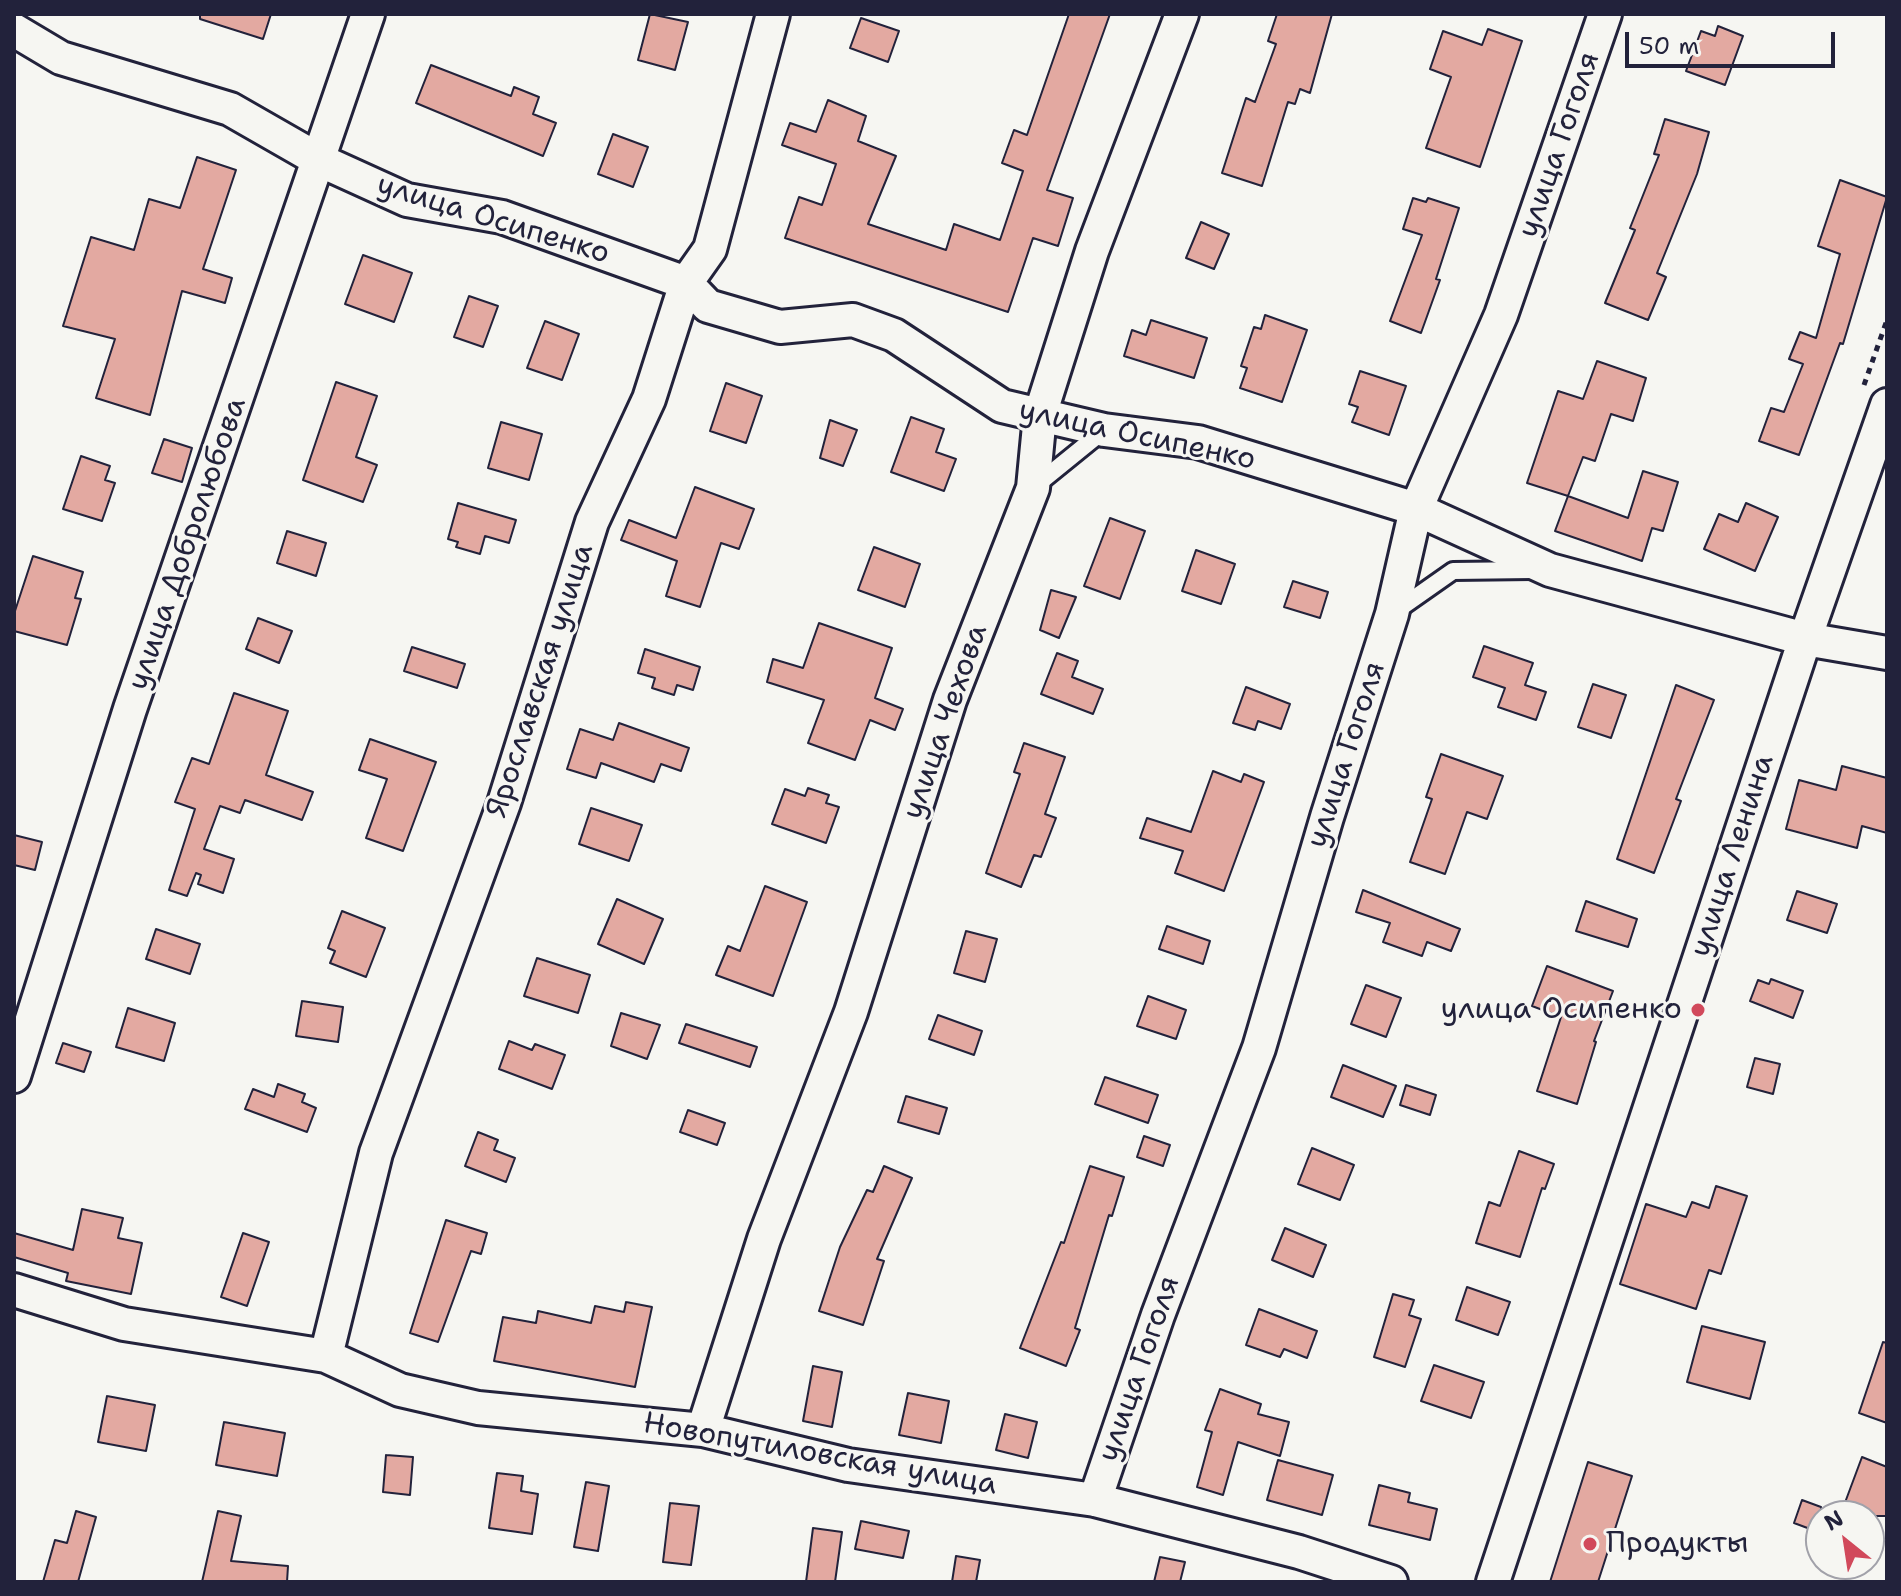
<!DOCTYPE html>
<meta charset="utf-8">
<style>
body{margin:0}
#map{position:relative;width:1901px;height:1596px;overflow:hidden;background:#f6f6f2;font-family:"Shantell Sans",sans-serif}
canvas{display:block}
.frame{position:absolute;inset:0;border:16px solid #22223b;pointer-events:none}
.north{position:absolute;left:1805px;top:1500px;width:80px;height:80px;box-sizing:border-box;background:#f6f6f2;border:2px solid #a1a1a9;border-radius:50%;rotate:330deg;font-size:22px;font-weight:700;line-height:32px;text-align:center;color:#22223b}
.north::after{content:'';display:block;margin:auto;width:28px;height:36px;background:#d1495b;clip-path:polygon(50% 0,100% 100%,50% 72%,0 100%)}
.scale{position:absolute;left:1625px;top:32px;width:210px;height:36px;box-sizing:border-box;border:4px solid #22223b;border-top:0;padding-left:10px;font-size:24px;line-height:28px;white-space:nowrap;color:#22223b;-webkit-text-stroke:6px #f6f6f2;paint-order:stroke}
</style>
<div id="map">
<canvas width="1901" height="1596"></canvas>
<div class="frame"></div>
<div class="north">N</div>
<div class="scale">50 m</div>
</div>
<script>
const g = document.querySelector('canvas').getContext('2d');
g.lineJoin = 'round';
function fillPath(path, color) {
  g.fillStyle = color;
  g.fill(path, 'evenodd');
}
function shape(rows) {
  const path = new Path2D();
  for (const r of rows) {
    path.moveTo(r[0], r[1]);
    for (let i = 2; i < r.length; i += 2) path.lineTo(r[i], r[i + 1]);
  }
  return path;
}
function trace(path, color, width, dash) {
  g.strokeStyle = color;
  g.lineWidth = width;
  g.lineCap = dash ? 'butt' : 'round';
  g.setLineDash(dash || []);
  g.stroke(path);
}
function write(font, color, halo, rows, align = 'center') {
  g.font = font + ' "Shantell Sans",sans-serif';
  g.lineWidth = 6;
  g.setLineDash([]);
  g.textBaseline = 'middle';
  g.strokeStyle = halo;
  g.fillStyle = color;
  for (const [text, x, y, turn = 0] of rows) {
    g.save();
    g.translate(x, y);
    g.rotate((+turn || 0) * Math.PI / 180);
    g.textAlign = isNaN(turn) ? turn : align;
    if (halo) g.strokeText(text, 0, 0);
    g.fillText(text, 0, 0);
    g.restore();
  }
}
const building = shape([
 [200,14,271,14,263,39,200,19,200,14],
 [650,14,688,22,675,70,638,60,650,14],
 [1069,14,1110,14,1047,190,1073,198,1058,246,1033,238,1008,312,785,238,799,197,822,205,836,164,782,145,790,123,816,132,828,100,866,116,858,141,896,156,868,224,946,250,954,224,1000,240,1023,171,1002,163,1014,130,1027,135,1069,14],
 [1277,14,1332,14,1310,93,1300,89,1295,104,1288,102,1262,186,1222,173,1246,98,1255,102,1276,44,1268,41,1277,14],
 [861,18,899,31,888,62,850,48,861,18],
 [1718,26,1743,36,1725,85,1686,71,1701,31,1715,36,1718,26],
 [1488,29,1522,41,1480,167,1426,148,1451,77,1430,69,1443,31,1482,45,1488,29],
 [431,65,511,96,514,87,539,97,533,114,556,123,543,156,416,103,431,65],
 [1665,119,1709,132,1697,174,1657,273,1666,277,1648,320,1605,303,1635,230,1630,228,1659,155,1654,154,1665,119],
 [613,134,648,147,633,187,598,174,613,134],
 [197,157,236,170,203,269,232,278,225,303,182,291,150,415,96,398,115,339,63,326,91,237,134,250,149,199,180,208,197,157],
 [1840,180,1887,197,1843,344,1840,343,1799,455,1759,441,1771,408,1784,412,1803,364,1789,359,1800,332,1816,338,1840,254,1818,246,1840,180],
 [1413,198,1426,202,1428,198,1459,208,1436,279,1440,280,1421,333,1390,321,1422,235,1403,229,1413,198],
 [1201,222,1229,234,1214,269,1186,258,1201,222],
 [363,255,412,273,394,322,345,304,363,255],
 [469,296,498,306,483,347,454,337,469,296],
 [1265,315,1307,330,1282,402,1240,388,1247,368,1241,366,1254,327,1261,329,1265,315],
 [1151,320,1207,338,1194,378,1124,356,1132,330,1146,335,1151,320],
 [545,321,579,334,562,380,527,368,545,321],
 [1597,361,1646,378,1633,421,1611,414,1595,461,1583,457,1568,496,1527,483,1558,391,1583,399,1597,361],
 [1360,371,1406,386,1389,435,1352,422,1358,407,1349,404,1360,371],
 [336,382,377,396,356,457,377,465,363,502,303,480,336,382],
 [726,383,762,396,746,443,710,431,726,383],
 [911,417,944,429,936,452,956,459,944,491,891,472,911,417],
 [830,420,857,430,843,466,820,458,830,420],
 [501,422,542,434,529,480,488,468,501,422],
 [164,439,192,448,182,482,152,473,164,439],
 [81,456,110,466,105,480,115,483,102,521,63,509,81,456],
 [1643,471,1678,482,1663,531,1652,528,1642,561,1555,531,1568,496,1628,518,1643,471],
 [695,487,754,509,739,549,721,543,700,607,666,596,677,561,621,540,629,520,676,538,695,487],
 [458,503,516,520,509,543,485,536,480,554,456,547,458,542,448,539,458,503],
 [1746,503,1778,517,1755,571,1704,549,1719,514,1738,522,1746,503],
 [1110,518,1145,531,1120,599,1084,586,1110,518],
 [287,531,326,543,316,576,277,563,287,531],
 [874,547,920,564,905,607,858,590,874,547],
 [1196,550,1235,564,1221,604,1182,591,1196,550],
 [33,556,83,572,75,598,81,599,67,645,14,631,14,614,33,556],
 [1293,581,1328,592,1320,618,1284,607,1293,581],
 [1051,590,1076,597,1059,638,1040,630,1051,590],
 [258,618,292,631,279,663,246,649,258,618],
 [819,623,892,648,875,698,903,709,895,730,870,720,855,760,808,743,824,700,767,682,773,659,803,668,819,623],
 [1484,646,1533,663,1525,685,1546,692,1536,720,1498,707,1505,688,1473,677,1484,646],
 [412,647,465,664,457,688,404,671,412,647],
 [645,649,700,667,693,690,677,685,674,695,652,688,655,678,638,673,645,649],
 [1057,653,1078,661,1072,677,1103,689,1093,714,1041,694,1057,653],
 [1593,684,1626,695,1611,738,1578,727,1593,684],
 [1676,685,1714,700,1676,799,1681,801,1654,873,1617,859,1676,685],
 [1246,687,1290,704,1281,729,1258,721,1255,730,1233,723,1246,687],
 [234,693,288,711,266,775,313,792,302,820,245,800,240,813,220,806,204,849,234,859,223,893,198,884,201,875,196,873,187,896,169,890,195,809,175,802,192,758,209,764,234,693],
 [619,723,689,748,681,771,661,764,654,782,601,763,596,778,567,769,580,729,613,740,619,723],
 [370,739,436,762,403,851,366,838,387,779,359,770,370,739],
 [1024,743,1065,757,1045,814,1056,818,1041,857,1034,855,1021,887,986,873,1020,774,1014,772,1024,743],
 [1441,754,1503,776,1487,819,1467,812,1445,874,1410,862,1432,799,1426,797,1441,754],
 [1842,766,1887,778,1887,833,1862,826,1857,848,1786,829,1799,780,1836,790,1842,766],
 [1213,771,1241,782,1244,774,1264,782,1224,891,1175,873,1183,851,1140,838,1147,818,1191,832,1213,771],
 [808,788,829,795,826,803,839,807,826,843,772,824,785,789,805,796,808,788],
 [591,808,642,825,629,861,579,844,591,808],
 [14,835,42,842,35,870,14,865,14,835],
 [765,886,807,902,773,996,716,975,728,946,740,951,765,886],
 [1363,890,1460,929,1451,951,1427,942,1422,956,1383,942,1390,923,1356,912,1363,890],
 [1797,891,1837,904,1827,933,1787,920,1797,891],
 [617,899,663,919,644,964,598,944,617,899],
 [1586,901,1637,919,1628,947,1576,931,1586,901],
 [342,911,385,928,366,977,330,963,335,951,328,948,342,911],
 [1167,926,1210,941,1203,964,1159,949,1167,926],
 [156,929,200,944,190,974,146,959,156,929],
 [966,931,997,939,985,982,954,973,966,931],
 [537,958,590,975,578,1013,524,996,537,958],
 [1547,966,1613,991,1594,1041,1596,1042,1577,1104,1537,1091,1561,1017,1532,1006,1547,966],
 [1771,979,1803,991,1793,1018,1750,1001,1758,980,1769,984,1771,979],
 [1366,985,1401,998,1386,1037,1351,1024,1366,985],
 [1148,996,1186,1010,1176,1039,1137,1026,1148,996],
 [302,1001,343,1007,338,1042,296,1036,302,1001],
 [128,1008,175,1023,164,1061,116,1047,128,1008],
 [621,1013,660,1025,647,1059,611,1046,621,1013],
 [938,1015,982,1031,974,1055,929,1039,938,1015],
 [686,1024,757,1047,750,1067,679,1043,686,1024],
 [509,1041,532,1050,535,1044,565,1055,552,1089,499,1069,509,1041],
 [63,1043,91,1052,84,1072,56,1063,63,1043],
 [1755,1058,1780,1064,1773,1094,1747,1087,1755,1058],
 [1343,1065,1396,1086,1383,1117,1331,1097,1343,1065],
 [1105,1077,1158,1095,1148,1123,1095,1104,1105,1077],
 [278,1084,305,1094,302,1102,316,1108,307,1132,245,1109,253,1089,274,1097,278,1084],
 [1406,1085,1436,1095,1430,1115,1400,1105,1406,1085],
 [906,1096,947,1108,939,1134,898,1122,906,1096],
 [688,1110,725,1123,717,1145,680,1132,688,1110],
 [478,1132,498,1140,494,1150,515,1158,506,1182,465,1166,478,1132],
 [1144,1136,1170,1145,1163,1166,1137,1157,1144,1136],
 [1312,1148,1354,1165,1340,1200,1298,1184,1312,1148],
 [1519,1151,1554,1164,1545,1189,1542,1188,1520,1257,1476,1243,1489,1202,1500,1206,1519,1151],
 [884,1166,912,1178,877,1259,884,1261,863,1325,819,1311,840,1247,867,1190,873,1192,884,1166],
 [1090,1166,1124,1177,1112,1216,1109,1215,1075,1328,1080,1330,1066,1366,1020,1348,1061,1242,1064,1243,1090,1166],
 [1716,1186,1747,1196,1721,1274,1709,1270,1696,1309,1620,1284,1646,1204,1686,1217,1692,1202,1709,1208,1716,1186],
 [82,1209,123,1218,118,1238,142,1243,131,1294,66,1281,68,1273,14,1257,14,1233,73,1250,82,1209],
 [446,1220,487,1233,481,1254,471,1251,438,1342,410,1333,446,1220],
 [1285,1228,1326,1245,1313,1277,1272,1260,1285,1228],
 [243,1233,269,1242,247,1306,221,1297,243,1233],
 [1467,1287,1510,1302,1498,1335,1456,1320,1467,1287],
 [1393,1294,1414,1300,1409,1315,1421,1319,1405,1367,1374,1357,1393,1294],
 [626,1302,652,1307,635,1387,494,1361,503,1317,536,1323,538,1311,591,1323,595,1306,624,1312,626,1302],
 [1259,1309,1317,1331,1307,1358,1284,1349,1280,1357,1246,1345,1259,1309],
 [1702,1326,1765,1342,1750,1399,1687,1382,1702,1326],
 [1883,1342,1887,1343,1887,1423,1859,1413,1883,1342],
 [1434,1365,1484,1382,1471,1418,1421,1401,1434,1365],
 [813,1366,842,1372,832,1427,803,1421,813,1366],
 [1220,1389,1261,1404,1258,1414,1289,1422,1280,1456,1238,1442,1223,1495,1197,1487,1212,1432,1205,1430,1220,1389],
 [908,1393,949,1401,941,1443,899,1435,908,1393],
 [107,1396,155,1405,146,1451,98,1442,107,1396],
 [1005,1414,1037,1422,1028,1458,996,1450,1005,1414],
 [224,1422,285,1433,277,1476,216,1465,224,1422],
 [386,1455,413,1457,410,1495,383,1492,386,1455],
 [1862,1457,1887,1467,1887,1516,1840,1516,1862,1457],
 [1278,1460,1333,1475,1322,1515,1267,1500,1278,1460],
 [1588,1462,1632,1476,1598,1582,1550,1582,1588,1462],
 [497,1473,523,1476,521,1491,538,1494,532,1534,489,1528,497,1473],
 [586,1482,609,1486,598,1551,574,1547,586,1482],
 [1379,1485,1410,1493,1408,1502,1437,1509,1430,1540,1369,1525,1379,1485],
 [1802,1500,1821,1507,1821,1533,1794,1523,1802,1500],
 [670,1503,699,1506,691,1565,663,1562,670,1503],
 [76,1511,96,1517,78,1582,43,1582,55,1540,67,1543,76,1511],
 [218,1511,241,1516,231,1561,288,1566,287,1582,202,1582,218,1511],
 [861,1521,909,1531,903,1558,855,1549,861,1521],
 [813,1528,842,1532,835,1582,806,1582,813,1528],
 [956,1556,980,1560,976,1582,952,1582,956,1556],
 [1160,1557,1185,1562,1180,1582,1154,1582,1160,1557]
]);
fillPath(building, '#e3a9a1');
trace(building, '#22223b', 2);
const service = shape([
 [1034,487,1103,431],
 [1396,611,1453,571,1532,570]
]);
const minor = shape([
 [14,30,61,58,230,109,319,160,407,200,502,217,686,283,708,306,780,327,853,320,894,335,1002,406,1104,430,1198,442,1416,509,1550,570,1805,639,1887,653],
 [14,1076,130,709,368,14],
 [14,1290,124,1324,326,1356,400,1390,478,1408,703,1430,848,1465,1095,1500,1299,1552,1391,1582],
 [326,1356,376,1153,504,803,592,522,649,399,686,283,710,249,773,14],
 [703,1430,764,1239,851,1012,950,700,1033,488,1040,415,1092,251,1182,14],
 [1095,1500,1158,1315,1259,1048,1327,817,1392,614,1416,509,1501,315,1605,14],
 [1493,1582,1805,639,1887,405]
]);
trace(service, '#22223b', 22);
trace(minor, '#22223b', 38);
trace(shape([
 [1864,385,1887,320]
]), '#22223b', 5, [6, 6]);
trace(service, '#f6f6f2', 16);
trace(minor, '#f6f6f2', 32);
for (const [x, y, r, color] of [
 [1698,1010,8,"#d1495b"],
 [1590,1544,8,"#d1495b"]
]) {
  const dot = new Path2D();
  dot.arc(x, y, r, 0, 2 * Math.PI);
  g.fillStyle = color;
  g.fill(dot);
  trace(dot, '#f6f6f2', 3);
}
write('30px', '#22223b', '#f6f6f2', [
 ["улица Гоголя",1560,145,-71],
 ["улица Осипенко",493,220,17],
 ["улица Осипенко",1137,436,12],
 ["улица Добролюбова",188,544,-71],
 ["Ярославская улица",541,681,-72],
 ["улица Чехова",946,722,-71],
 ["улица Гоголя",1347,755,-72],
 ["улица Ленина",1733,856,-72],
 ["улица Гоголя",1140,1369,-71],
 ["Новопутиловская улица",820,1455,10]
]);
write('30px', '#22223b', '#f6f6f2', [
 ["улица Осипенко",1682,1010],
 ["Продукты",1606,1544,"left"]
], 'right');
</script>
